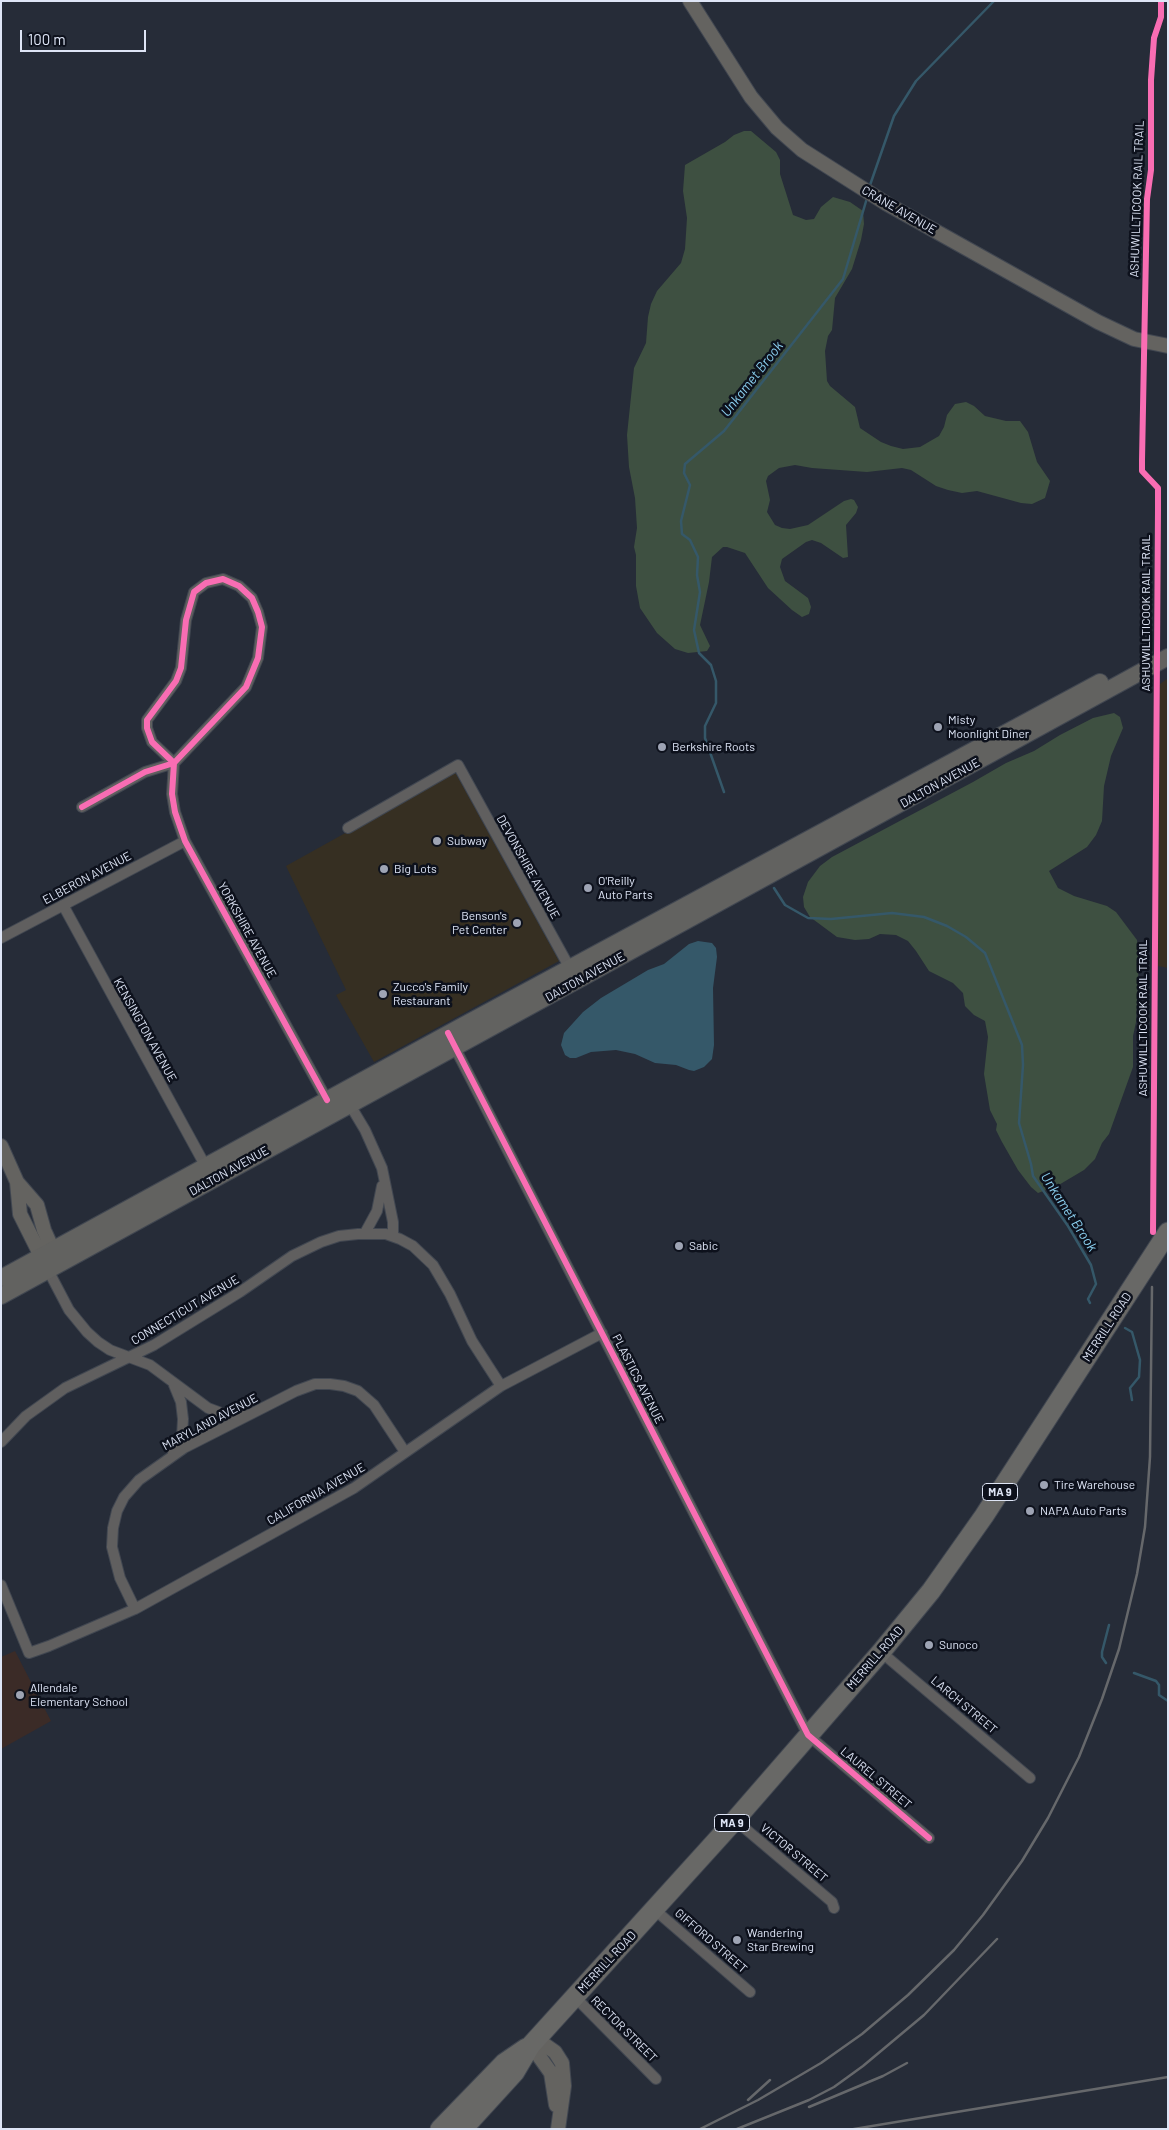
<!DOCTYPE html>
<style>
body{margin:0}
#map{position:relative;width:1169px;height:2130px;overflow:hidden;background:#262c38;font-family:Barlow,sans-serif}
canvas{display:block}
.frame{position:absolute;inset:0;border:2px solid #dee5f6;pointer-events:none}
.scale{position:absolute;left:20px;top:30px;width:126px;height:22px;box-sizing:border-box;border:2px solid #dee5f6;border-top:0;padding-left:6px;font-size:15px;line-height:18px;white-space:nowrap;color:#dee5f6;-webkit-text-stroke:4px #0d111c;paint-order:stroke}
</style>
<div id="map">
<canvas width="1169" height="2130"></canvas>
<div class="frame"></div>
<div class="scale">100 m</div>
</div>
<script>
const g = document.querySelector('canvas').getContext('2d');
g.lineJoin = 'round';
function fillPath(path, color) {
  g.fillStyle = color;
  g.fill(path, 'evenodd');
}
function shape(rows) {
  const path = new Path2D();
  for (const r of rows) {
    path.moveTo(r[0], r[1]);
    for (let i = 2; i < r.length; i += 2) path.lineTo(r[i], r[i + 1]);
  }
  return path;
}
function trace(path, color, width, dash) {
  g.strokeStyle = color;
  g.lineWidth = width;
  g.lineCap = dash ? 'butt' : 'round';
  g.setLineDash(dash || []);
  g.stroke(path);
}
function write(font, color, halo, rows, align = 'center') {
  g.font = font + ' Barlow,sans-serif';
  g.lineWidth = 5;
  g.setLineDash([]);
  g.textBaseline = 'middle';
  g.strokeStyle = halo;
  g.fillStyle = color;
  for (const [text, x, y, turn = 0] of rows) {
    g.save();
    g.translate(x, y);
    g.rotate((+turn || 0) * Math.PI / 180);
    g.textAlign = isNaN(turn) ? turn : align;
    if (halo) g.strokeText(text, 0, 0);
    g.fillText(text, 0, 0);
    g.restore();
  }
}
fillPath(shape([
 [1168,678,1168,968,1158,966,1160,684],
 [455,772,559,961,374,1062,336,995,346,990,286,866]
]), '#362f22');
fillPath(shape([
 [15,1651,51,1721,1,1749,1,1657]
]), '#3b2b27');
fillPath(shape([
 [744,131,751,131,776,152,780,160,780,174,793,215,806,220,814,219,821,207,833,197,850,202,863,211,864,224,861,240,852,269,835,298,832,330,828,336,825,351,827,381,830,386,855,407,860,428,881,442,891,446,903,449,920,447,939,436,944,427,947,415,955,404,966,402,974,406,985,416,1006,421,1020,421,1028,432,1037,462,1050,481,1045,498,1032,504,1021,503,977,491,962,493,948,490,936,486,911,470,902,468,867,472,812,468,795,465,779,468,768,476,766,481,770,500,767,512,775,525,782,528,790,529,808,525,844,501,851,499,854,500,858,507,856,513,846,525,848,557,843,558,821,543,812,540,806,542,782,559,780,567,785,581,808,598,811,607,809,614,802,617,792,610,768,588,745,553,727,547,723,547,712,557,709,582,700,625,710,646,707,651,688,653,675,649,657,633,640,608,636,586,636,555,634,547,637,528,635,498,629,467,627,435,634,368,646,343,648,317,651,304,657,291,681,263,685,249,687,218,683,191,685,165,725,142,734,135],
 [1114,713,1120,717,1123,728,1111,756,1104,786,1102,821,1096,835,1087,847,1049,871,1058,888,1074,896,1107,906,1116,912,1137,940,1139,959,1136,1022,1133,1036,1133,1067,1109,1134,1102,1143,1095,1159,1084,1170,1057,1186,1038,1193,1031,1187,1018,1170,1002,1142,996,1130,997,1124,990,1110,984,1074,988,1037,985,1021,974,1015,965,1006,963,993,953,983,929,971,916,951,908,941,896,935,880,934,869,939,855,940,837,937,810,917,804,907,803,897,808,882,820,866,832,857,973,782,1006,763,1034,751,1060,735,1093,718]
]), '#3e5041');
fillPath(shape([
 [698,941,712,943,716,948,717,957,713,988,714,1045,712,1059,704,1067,694,1071,689,1070,676,1065,655,1063,635,1054,616,1050,591,1052,576,1058,570,1058,565,1055,561,1045,564,1033,583,1012,601,998,648,970,664,964,689,944]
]), '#355869');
trace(shape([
 [869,188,894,116,916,81,994,1],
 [724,792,705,738,705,726,716,703,716,681,711,665,699,653,694,630,700,592,697,575,698,557,690,540,682,534,681,521,690,485,684,473,685,464,724,431,843,279,867,198],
 [774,888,785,905,808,918,831,919,892,913,924,917,947,926,966,937,985,953,1022,1045,1023,1065,1019,1123,1031,1164,1033,1176,1068,1226,1091,1265,1096,1284,1088,1299,1090,1303],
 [1125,1328,1132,1332,1140,1360,1139,1377,1130,1388,1132,1400],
 [1106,1663,1102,1657,1102,1652,1109,1625],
 [1134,1673,1156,1681,1159,1685,1159,1695,1168,1701]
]), '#355869', 2.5);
const street = shape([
 [82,807,145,772,174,763,152,742,147,728,147,720,176,681,181,668,186,620,194,592,206,583,223,579,239,586,252,598,258,612,262,627,258,658,246,687,174,763,172,794,175,812,185,841,327,1100],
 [348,828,458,765,572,972],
 [63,905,206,1167],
 [1,938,185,841],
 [453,1044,808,1735,929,1838],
 [350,1105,365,1130,382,1168,393,1222,393,1236],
 [365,1233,377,1211,382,1186],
 [48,1270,69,1310,87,1332,98,1342,110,1350,150,1365,208,1408,224,1414,245,1415],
 [1,1442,26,1416,65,1388,154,1345,240,1292,292,1256,321,1242,339,1236,358,1234,386,1234,400,1239,413,1246,433,1265,450,1294,472,1341,501,1386],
 [173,1453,182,1437,183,1419,181,1402,174,1385],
 [1,1585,29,1653,49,1646,135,1609,354,1488,501,1386,602,1333],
 [135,1609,120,1578,112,1547,113,1528,117,1511,124,1497,139,1480,184,1448,296,1391,315,1384,330,1384,344,1386,358,1391,374,1405,405,1452],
 [881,1652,1030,1778],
 [735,1820,832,1902,834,1908],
 [655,1910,750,1992],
 [575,1997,656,2079]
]);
const secondary = shape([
 [690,1,751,97,777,128,802,150,887,204,1098,322,1134,339,1168,346],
 [1,1146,17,1182,20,1214,48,1270,53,1261,53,1250,44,1230,37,1205,17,1182],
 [531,2045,545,2045,555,2052,562,2063,564,2086,558,2129],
 [531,2045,551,2073,556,2105]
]);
const primary = shape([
 [1,1278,462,1026,1100,682],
 [1,1296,1168,657]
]);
const highway = shape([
 [440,2129,504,2063,526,2048],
 [463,2129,515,2072,531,2045,735,1820,881,1652,931,1591,984,1516,1168,1232]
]);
trace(street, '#414751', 12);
trace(secondary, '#414751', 16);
trace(primary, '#414751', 18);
trace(highway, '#414751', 21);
trace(street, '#605f5f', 10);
trace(secondary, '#646360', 14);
trace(primary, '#626260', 16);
trace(highway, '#686866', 19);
trace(shape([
 [748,2100,770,2080],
 [809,2107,883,2076,907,2063],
 [700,2129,758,2100,821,2063,862,2034,908,1995,954,1950,983,1915,1022,1861,1048,1818,1079,1757,1102,1699,1119,1649,1137,1574,1145,1527,1150,1457,1152,1287],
 [737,2129,809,2100,834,2087,863,2066,924,2015,997,1939],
 [854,2129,1168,2077]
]), '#66686b', 2.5);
trace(shape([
 [82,807,145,772,174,763,152,742,147,728,147,720,176,681,181,668,186,620,194,592,206,583,223,579,239,586,252,598,258,612,262,627,258,658,246,687,174,763,172,794,175,812,185,841,327,1100],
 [448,1033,808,1735,929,1838],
 [1153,1232,1158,510,1158,488,1142,471,1142,460,1147,199,1151,170,1151,80,1154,38,1161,17,1161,1]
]), '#f96db3', 6);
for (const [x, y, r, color] of [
 [938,727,5,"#9ea4b4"],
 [662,747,5,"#9ea4b4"],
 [437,841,5,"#9ea4b4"],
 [384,869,5,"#9ea4b4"],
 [588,888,5,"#9ea4b4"],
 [517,923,5,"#9ea4b4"],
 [383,994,5,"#9ea4b4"],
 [679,1246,5,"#9ea4b4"],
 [1044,1485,5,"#9ea4b4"],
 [1030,1511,5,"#9ea4b4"],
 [929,1645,5,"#9ea4b4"],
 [20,1695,5,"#9ea4b4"],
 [737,1940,5,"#9ea4b4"]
]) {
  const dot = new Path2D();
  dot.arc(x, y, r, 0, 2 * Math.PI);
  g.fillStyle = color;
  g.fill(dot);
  trace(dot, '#0d111c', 2);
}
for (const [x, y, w] of [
 [1000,1492,35],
 [732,1823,35]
]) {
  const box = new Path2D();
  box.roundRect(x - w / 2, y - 8.5, w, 17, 4);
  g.fillStyle = '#0d111c';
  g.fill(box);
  trace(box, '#dee5f6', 1);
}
write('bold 11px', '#dee5f6', null, [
 ["MA 9",1000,1492],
 ["MA 9",732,1823]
]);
write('12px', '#dee5f6', '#0d111c', [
 ["ASHUWILLTICOOK RAIL TRAIL",1137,199,-88],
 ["CRANE AVENUE",899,210,30],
 ["ASHUWILLTICOOK RAIL TRAIL",1146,613,-90],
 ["DALTON AVENUE",940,783,-29],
 ["DEVONSHIRE AVENUE",528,867,61],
 ["ELBERON AVENUE",87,878,-28],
 ["YORKSHIRE AVENUE",247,930,61],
 ["DALTON AVENUE",585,977,-29],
 ["ASHUWILLTICOOK RAIL TRAIL",1143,1018,-90],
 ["KENSINGTON AVENUE",145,1030,61],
 ["DALTON AVENUE",229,1171,-29],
 ["CONNECTICUT AVENUE",185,1310,-31],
 ["MERRILL ROAD",1107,1327,-57],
 ["PLASTICS AVENUE",638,1379,63],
 ["MARYLAND AVENUE",210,1422,-28],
 ["CALIFORNIA AVENUE",316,1494,-30],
 ["MERRILL ROAD",875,1658,-49],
 ["LARCH STREET",964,1705,40],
 ["LAUREL STREET",876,1778,40],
 ["VICTOR STREET",794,1853,40],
 ["GIFFORD STREET",711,1941,41],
 ["MERRILL ROAD",607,1962,-47],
 ["RECTOR STREET",624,2029,45]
]);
write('12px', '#dee5f6', '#0d111c', [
 ["Misty",948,720],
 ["Moonlight Diner",948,734],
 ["Berkshire Roots",672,747],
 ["Subway",447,841],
 ["Big Lots",394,869],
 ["O'Reilly",598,881],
 ["Auto Parts",598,895],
 ["Benson's",507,916,"right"],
 ["Pet Center",507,930,"right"],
 ["Zucco's Family",393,987],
 ["Restaurant",393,1001],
 ["Sabic",689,1246],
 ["Tire Warehouse",1054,1485],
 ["NAPA Auto Parts",1040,1511],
 ["Sunoco",939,1645],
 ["Allendale",30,1688],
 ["Elementary School",30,1702],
 ["Wandering",747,1933],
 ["Star Brewing",747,1947]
], 'left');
write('italic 14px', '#8aceee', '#0d111c', [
 ["Unkamet Brook",752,379,-52],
 ["Unkamet Brook",1069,1212,57]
]);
</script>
